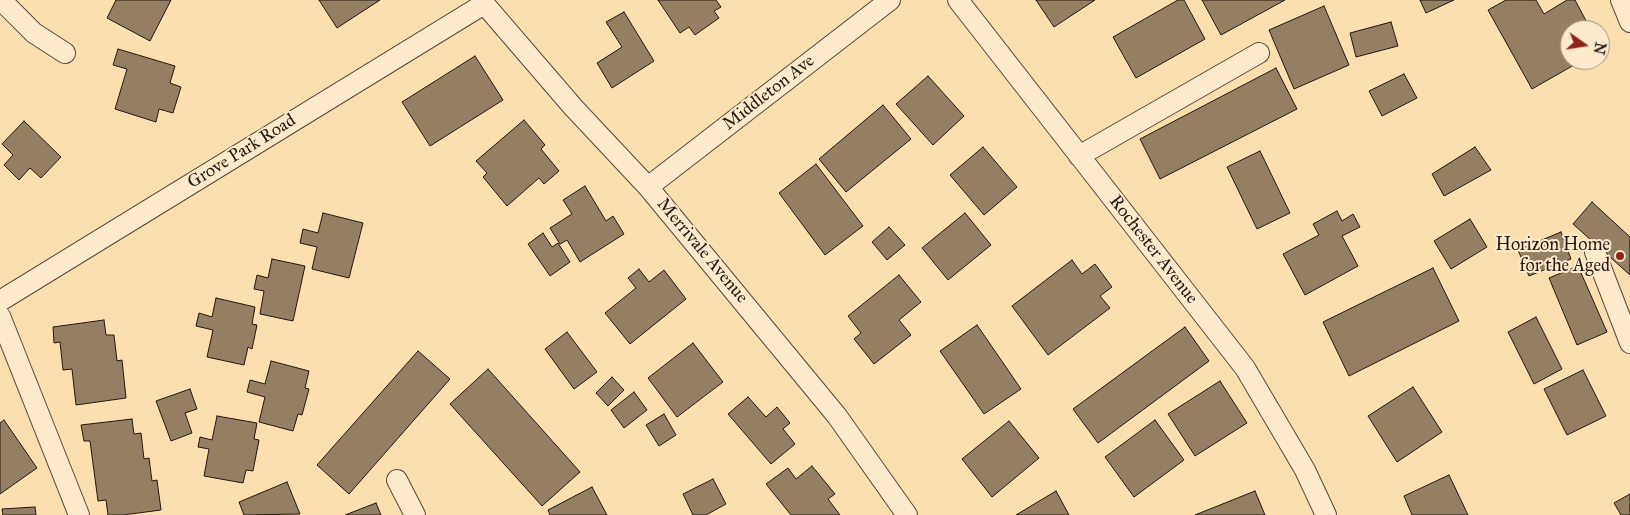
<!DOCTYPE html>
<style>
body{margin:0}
#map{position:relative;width:1630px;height:515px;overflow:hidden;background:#fbdfaf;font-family:"IM FELL Great Primer",serif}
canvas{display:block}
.north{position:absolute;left:1560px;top:20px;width:50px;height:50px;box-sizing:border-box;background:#fceacb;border:1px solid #a69681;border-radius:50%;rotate:103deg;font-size:14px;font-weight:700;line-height:20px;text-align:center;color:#251711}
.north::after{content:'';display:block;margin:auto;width:18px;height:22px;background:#8f2418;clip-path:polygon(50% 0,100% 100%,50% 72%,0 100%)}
</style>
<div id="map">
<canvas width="1630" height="515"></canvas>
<div class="north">N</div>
</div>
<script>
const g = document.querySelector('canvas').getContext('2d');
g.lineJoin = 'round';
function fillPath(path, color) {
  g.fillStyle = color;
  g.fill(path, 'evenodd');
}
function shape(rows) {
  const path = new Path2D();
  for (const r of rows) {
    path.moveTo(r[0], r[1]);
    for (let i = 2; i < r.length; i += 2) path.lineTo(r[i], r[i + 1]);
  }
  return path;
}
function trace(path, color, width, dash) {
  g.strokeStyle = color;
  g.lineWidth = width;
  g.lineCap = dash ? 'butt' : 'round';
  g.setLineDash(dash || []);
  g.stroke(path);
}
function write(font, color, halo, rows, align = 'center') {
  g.font = font + ' "IM FELL Great Primer",serif';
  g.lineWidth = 4;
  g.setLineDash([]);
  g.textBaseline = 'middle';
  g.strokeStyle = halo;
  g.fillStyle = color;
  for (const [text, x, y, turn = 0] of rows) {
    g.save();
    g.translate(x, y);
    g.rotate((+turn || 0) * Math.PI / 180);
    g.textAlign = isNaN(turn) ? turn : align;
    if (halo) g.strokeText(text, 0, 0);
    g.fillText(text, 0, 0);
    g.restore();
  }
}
const building = shape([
 [116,0,171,0,150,41,107,18,116,0],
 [319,0,380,0,337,28,319,0],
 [658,0,716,0,721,7,714,11,719,18,695,35,689,27,680,33,658,0],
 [1036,0,1095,0,1054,27,1036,0],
 [1178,0,1184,0,1205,39,1136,78,1113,37,1178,0],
 [1202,0,1285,0,1221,35,1202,0],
 [1420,0,1454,0,1426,13,1420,0],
 [1506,0,1536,0,1544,14,1567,0,1575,0,1591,30,1570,30,1570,46,1565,49,1574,65,1532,89,1488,10,1506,0],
 [1324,6,1349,65,1294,89,1269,30,1324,6],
 [624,12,654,61,612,88,597,63,622,47,606,22,624,12],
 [1391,22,1398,46,1356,57,1350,33,1391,22],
 [118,49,175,66,170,83,181,87,173,113,159,109,156,122,115,109,127,69,113,65,118,49],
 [475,56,503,100,430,146,402,102,475,56],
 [1276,68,1297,109,1160,179,1140,139,1276,68],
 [1404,74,1417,98,1382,116,1369,91,1404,74],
 [928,76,964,116,933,145,896,104,928,76],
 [883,105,911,139,846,192,819,159,883,105],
 [524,120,545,145,541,149,559,171,544,184,539,178,507,206,483,177,487,173,476,161,524,120],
 [24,121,61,157,41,178,30,168,19,180,4,165,13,155,2,144,24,121],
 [983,147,1017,187,984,215,950,175,983,147],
 [1475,147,1491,170,1444,196,1432,174,1475,147],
 [1260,151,1290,213,1257,229,1227,167,1260,151],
 [816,164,863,226,825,255,779,193,816,164],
 [585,186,606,221,613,216,624,234,580,262,567,240,560,244,550,228,572,214,563,200,585,186],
 [1592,202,1630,237,1630,275,1573,224,1592,202],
 [1337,211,1342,221,1353,214,1360,227,1342,236,1358,266,1305,295,1283,254,1319,235,1313,224,1337,211],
 [323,213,363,223,349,278,312,269,317,247,300,243,303,229,318,233,323,213],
 [965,213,991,245,948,280,922,248,965,213],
 [1470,219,1487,247,1451,269,1434,241,1470,219],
 [889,227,905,245,887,260,872,242,889,227],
 [1561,232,1571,259,1529,276,1518,250,1561,232],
 [543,233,552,247,558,243,570,262,550,276,528,244,543,233],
 [272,259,305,266,293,321,260,314,264,291,254,289,257,275,268,278,272,259],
 [1072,260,1082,274,1095,264,1112,287,1100,296,1110,308,1048,355,1012,306,1072,260],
 [1578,266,1607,332,1577,345,1549,278,1578,266],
 [1433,268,1459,321,1349,376,1323,322,1433,268],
 [639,269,649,282,664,270,686,299,630,344,605,313,636,288,628,278,639,269],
 [899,275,921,302,899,320,911,335,874,364,854,339,861,333,848,316,899,275],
 [216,298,255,307,252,324,257,325,252,349,248,347,244,365,207,357,213,330,196,326,199,313,212,317,216,298],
 [1536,317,1562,369,1534,384,1508,332,1536,317],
 [104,320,106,335,114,335,117,361,122,360,126,398,76,405,72,369,63,370,60,342,54,343,53,327,104,320],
 [977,325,1021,389,984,414,940,351,977,325],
 [1185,327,1209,361,1098,443,1073,409,1185,327],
 [567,332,597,372,574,389,545,349,567,332],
 [693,343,723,382,677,417,648,378,693,343],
 [418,351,450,379,349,494,317,465,418,351],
 [271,361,309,371,305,388,309,389,302,415,298,414,293,431,259,422,265,397,247,392,250,380,265,384,271,361],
 [488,369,580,472,542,506,450,404,488,369],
 [1583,370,1606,416,1567,435,1544,389,1583,370],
 [612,377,624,390,608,406,596,393,612,377],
 [1220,381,1247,423,1195,456,1168,414,1220,381],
 [1413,387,1442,432,1397,462,1368,416,1413,387],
 [190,389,197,409,185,413,192,433,171,441,156,401,190,389],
 [634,392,647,410,624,428,611,410,634,392],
 [748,397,766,417,777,407,790,423,783,429,795,444,771,464,728,414,748,397],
 [664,414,676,435,659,446,646,425,664,414],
 [217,416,257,423,254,439,259,440,253,471,246,470,243,483,204,476,209,449,198,447,200,437,212,440,217,416],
 [132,419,134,434,141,433,144,459,149,458,152,481,157,480,161,510,123,515,108,515,106,500,98,501,90,441,84,441,81,425,132,419],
 [4,420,37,468,0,494,0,423,4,420],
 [1155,420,1184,460,1134,497,1105,457,1155,420],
 [1009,421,1039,458,992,497,962,459,1009,421],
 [812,466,835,494,828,499,840,515,791,515,766,484,788,468,796,479,812,466],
 [1449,475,1468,515,1412,515,1404,496,1449,475],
 [713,479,726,504,706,515,693,515,683,494,713,479],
 [287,482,300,514,244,515,239,502,287,482],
 [592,487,607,515,550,515,548,510,592,487],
 [1056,491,1069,515,1016,515,1056,491],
 [1255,491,1265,515,1195,515,1255,491],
 [1630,494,1630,515,1621,515,1614,503,1630,494],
 [376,503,381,515,345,515,376,503],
 [35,507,36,515,3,515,2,509,35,507]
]);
fillPath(building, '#947f63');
trace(building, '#251711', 1);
const street = shape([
 [1,0,34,33,65,53],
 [481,0,573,107,648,187,837,416,907,515],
 [958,0,1245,368,1305,470,1326,515],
 [1621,0,1630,22],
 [1079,156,1259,53],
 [648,187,890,0],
 [1595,252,1630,343],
 [0,301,484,4],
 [0,316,79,515],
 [397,480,415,515]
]);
trace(street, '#5a4938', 22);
trace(street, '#fceacb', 20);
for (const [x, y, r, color] of [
 [1620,256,5,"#8f2418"]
]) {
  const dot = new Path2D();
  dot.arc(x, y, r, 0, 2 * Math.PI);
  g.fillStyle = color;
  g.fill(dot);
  trace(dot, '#fceacb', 2);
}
write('18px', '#251711', '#fceacb', [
 ["Middleton Ave",769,93,-38],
 ["Grove Park Road",242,152,-32],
 ["Rochester Avenue",1153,250,52],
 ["Merrivale Avenue",702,251,50]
]);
write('18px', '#251711', '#fceacb', [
 ["Horizon Home",1610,246],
 ["for the Aged",1610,267]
], 'right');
</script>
